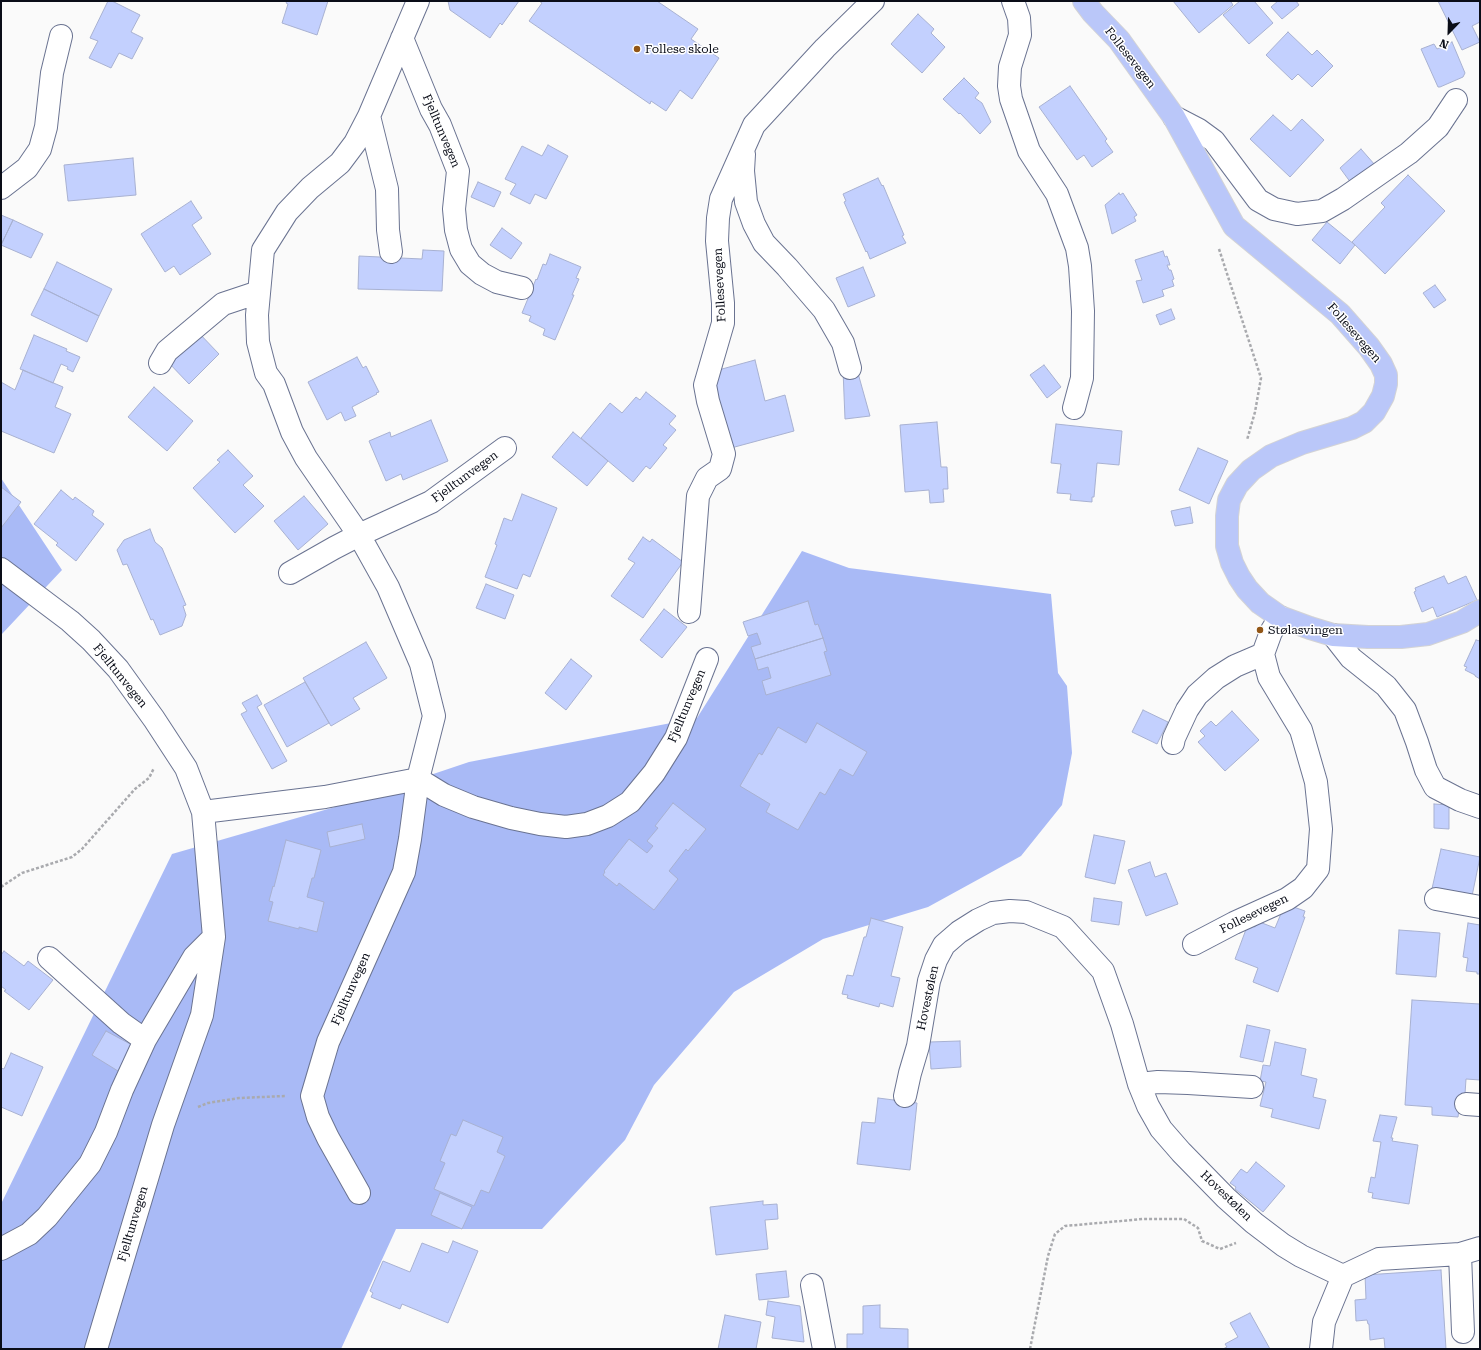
<!DOCTYPE html>
<meta charset="utf-8">
<style>
body{margin:0}
#map{position:relative;width:1481px;height:1350px;overflow:hidden;background:#fafafa;font-family:"Roboto Serif",serif}
canvas{display:block}
.frame{position:absolute;inset:0;border:2px solid #0a0d18;pointer-events:none}
.north{position:absolute;left:1429px;top:12px;width:40px;height:40px;-webkit-text-stroke:3px #fff;paint-order:stroke;rotate:203deg;font-size:11px;font-weight:700;line-height:16px;text-align:center;color:#0a0d18}
.north::after{content:'';display:block;margin:auto;width:14px;height:18px;background:#0a0d18;clip-path:polygon(50% 0,100% 100%,50% 72%,0 100%)}
</style>
<div id="map">
<canvas width="1481" height="1350"></canvas>
<div class="frame"></div>
<div class="north">N</div>
</div>
<script>
const g = document.querySelector('canvas').getContext('2d');
g.lineJoin = 'round';
function fillPath(path, color) {
  g.fillStyle = color;
  g.fill(path, 'evenodd');
}
function shape(rows) {
  const path = new Path2D();
  for (const r of rows) {
    path.moveTo(r[0], r[1]);
    for (let i = 2; i < r.length; i += 2) path.lineTo(r[i], r[i + 1]);
  }
  return path;
}
function trace(path, color, width, dash) {
  g.strokeStyle = color;
  g.lineWidth = width;
  g.lineCap = dash ? 'butt' : 'round';
  g.setLineDash(dash || []);
  g.stroke(path);
}
function write(font, color, halo, rows, align = 'center') {
  g.font = font + ' "Roboto Serif",serif';
  g.lineWidth = 3;
  g.setLineDash([]);
  g.textBaseline = 'middle';
  g.strokeStyle = halo;
  g.fillStyle = color;
  for (const [text, x, y, turn = 0] of rows) {
    g.save();
    g.translate(x, y);
    g.rotate((+turn || 0) * Math.PI / 180);
    g.textAlign = isNaN(turn) ? turn : align;
    if (halo) g.strokeText(text, 0, 0);
    g.fillText(text, 0, 0);
    g.restore();
  }
}
fillPath(shape([
 [1,478,62,570,1,635],
 [802,551,849,568,1051,594,1058,673,1067,686,1072,753,1062,805,1021,856,928,907,823,939,734,992,654,1085,625,1140,542,1229,396,1229,341,1349,1,1349,1,1204,172,854,335,807,469,762,697,718]
]), '#a9baf6');
const building = shape([
 [108,1,112,1,140,15,131,32,143,38,132,59,119,53,111,68,89,58,98,41,90,38,108,1],
 [287,1,328,1,317,35,282,23,288,4,286,3,287,1],
 [448,1,519,1,502,25,500,23,490,38,450,10,448,1],
 [539,1,657,1,698,29,691,39,719,58,692,99,680,90,666,111,651,101,650,104,529,21,542,3,539,1],
 [1173,1,1233,1,1231,2,1233,5,1199,33,1173,1],
 [1240,1,1254,1,1273,23,1249,44,1223,15,1240,1],
 [1278,1,1296,1,1299,5,1282,19,1271,7,1278,1],
 [1438,1,1480,1,1480,22,1472,26,1480,42,1462,50,1438,1],
 [918,14,934,29,931,33,945,47,922,73,891,44,918,14],
 [1288,32,1312,55,1317,50,1333,66,1312,87,1298,74,1292,80,1266,55,1288,32],
 [1452,42,1465,73,1463,77,1440,87,1438,87,1421,49,1434,44,1437,49,1452,42],
 [964,78,979,93,975,98,982,103,991,122,980,134,960,113,959,114,943,99,964,78],
 [1070,86,1107,139,1105,141,1113,152,1092,167,1084,155,1077,160,1039,107,1070,86],
 [1273,115,1291,131,1302,119,1324,140,1290,177,1250,139,1273,115],
 [548,145,568,156,546,199,535,194,530,204,510,194,516,184,505,179,522,146,542,156,548,145],
 [1361,149,1375,165,1351,183,1340,168,1361,149],
 [133,158,136,195,68,201,64,165,133,158],
 [1408,175,1445,211,1385,274,1352,242,1385,207,1381,203,1408,175],
 [878,178,882,186,883,185,904,235,902,236,906,243,870,259,867,251,866,252,844,202,846,201,843,194,878,178],
 [478,182,501,192,494,207,471,197,478,182],
 [1119,193,1120,195,1123,193,1137,215,1134,217,1136,221,1112,234,1105,205,1119,193],
 [191,201,202,218,192,225,211,254,180,275,174,266,165,272,141,234,191,201],
 [1,215,13,220,1,245,1,215],
 [13,220,43,234,31,258,1,245,13,220],
 [1327,222,1355,245,1340,264,1312,240,1327,222],
 [502,228,522,243,511,259,490,245,502,228],
 [423,250,444,251,442,291,358,289,359,256,422,259,423,250],
 [1163,251,1165,257,1167,256,1170,265,1167,265,1169,270,1171,270,1174,279,1172,280,1174,286,1162,290,1164,296,1143,303,1136,281,1142,280,1135,260,1163,251],
 [550,254,581,267,576,278,579,279,572,295,574,295,555,340,543,335,545,329,529,321,531,316,522,313,536,279,537,280,543,264,546,265,550,254],
 [57,262,112,289,99,316,44,289,57,262],
 [863,267,875,296,848,307,836,278,863,267],
 [1435,285,1446,300,1434,308,1423,293,1435,285],
 [44,289,99,316,87,342,31,315,44,289],
 [1171,309,1175,319,1160,325,1156,315,1171,309],
 [197,331,219,354,189,384,167,361,197,331],
 [34,335,67,349,66,351,80,357,73,372,67,369,68,367,61,364,53,383,20,369,34,335],
 [357,357,363,368,366,366,379,392,376,393,377,394,352,407,356,416,345,421,341,412,327,420,308,382,357,357],
 [755,360,765,401,785,395,794,431,731,448,711,372,755,360],
 [1044,365,1061,387,1047,398,1030,375,1044,365],
 [856,366,870,416,845,419,843,370,856,366],
 [23,370,63,387,55,407,71,414,54,453,1,431,1,382,15,390,23,370],
 [154,387,193,421,167,451,128,417,154,387],
 [646,392,676,416,669,424,676,430,663,445,667,448,650,469,646,466,633,482,581,438,610,403,622,413,636,397,640,400,646,392],
 [431,420,448,461,403,480,401,474,386,481,369,441,390,432,391,437,431,420],
 [937,422,941,467,947,467,948,489,943,489,944,502,930,503,929,490,905,492,900,425,937,422],
 [1056,424,1122,431,1119,465,1097,463,1094,497,1092,497,1092,502,1070,500,1071,494,1057,493,1061,464,1051,463,1056,424],
 [573,432,608,461,587,486,552,457,573,432],
 [1198,448,1228,461,1209,504,1179,490,1198,448],
 [228,450,253,476,243,485,264,506,235,533,193,488,220,462,217,460,228,450],
 [1,487,21,502,1,528,1,487],
 [61,490,73,500,75,497,94,511,92,515,104,524,76,561,56,545,58,543,34,524,61,490],
 [522,494,557,508,530,577,523,574,517,589,485,577,497,545,495,544,504,518,512,521,522,494],
 [304,496,328,524,298,550,274,521,304,496],
 [1190,507,1193,523,1175,526,1171,511,1190,507],
 [150,529,155,542,162,548,186,605,183,606,186,615,182,626,160,635,153,619,151,620,127,564,123,565,117,550,124,540,150,529],
 [643,537,650,542,652,539,683,562,643,618,611,596,635,563,628,559,643,537],
 [1444,576,1448,584,1466,576,1477,600,1437,617,1433,607,1422,612,1414,592,1416,591,1415,588,1444,576],
 [486,584,514,595,505,619,476,608,486,584],
 [808,601,815,625,818,624,823,638,755,659,751,647,761,644,757,633,748,636,743,622,808,601],
 [664,609,687,627,662,658,640,640,664,609],
 [823,638,827,651,824,652,831,675,766,695,762,681,771,678,768,667,758,670,755,659,823,638],
 [1476,640,1480,641,1480,679,1475,676,1475,675,1465,670,1467,667,1464,666,1476,640],
 [366,642,387,678,353,698,360,709,331,726,303,678,366,642],
 [571,659,592,676,566,710,545,693,571,659],
 [305,682,329,723,287,747,264,705,305,682],
 [257,695,262,704,257,707,287,761,272,769,241,714,247,711,242,703,257,695],
 [1143,710,1168,722,1157,744,1132,732,1143,710],
 [1232,711,1259,740,1225,771,1198,742,1205,736,1200,731,1211,721,1216,726,1232,711],
 [817,723,867,752,853,776,840,769,825,795,820,792,798,830,766,812,770,804,740,786,759,753,762,755,778,727,806,743,817,723],
 [673,803,706,829,688,851,686,849,669,871,678,879,654,910,619,883,617,886,603,875,605,872,604,871,629,839,647,853,653,846,647,841,658,828,655,826,673,803],
 [1434,804,1449,805,1449,829,1434,828,1434,804],
 [362,824,365,839,330,847,327,832,362,824],
 [1094,835,1125,841,1115,884,1085,877,1094,835],
 [286,840,321,850,314,878,312,878,307,897,324,902,317,932,299,927,299,929,268,921,273,902,269,901,273,886,274,887,286,840],
 [1441,849,1480,857,1471,901,1431,893,1441,849],
 [1150,862,1155,877,1166,873,1178,904,1146,916,1128,870,1150,862],
 [1094,898,1122,902,1119,925,1091,921,1094,898],
 [1285,904,1305,911,1303,917,1305,917,1278,992,1253,982,1258,968,1235,959,1248,924,1255,927,1257,921,1275,928,1285,904],
 [871,918,903,927,891,976,900,978,893,1007,880,1003,879,1007,847,998,848,995,842,994,847,975,853,976,864,937,866,937,871,918],
 [1468,923,1480,925,1480,974,1477,974,1477,972,1466,971,1468,958,1463,957,1468,923],
 [1399,930,1440,933,1436,977,1396,974,1399,930],
 [4,951,24,966,28,961,53,980,29,1010,4,991,6,990,1,986,1,955,4,951],
 [1412,1000,1480,1004,1480,1080,1466,1079,1464,1109,1459,1109,1458,1117,1432,1115,1432,1107,1405,1105,1412,1000],
 [1247,1025,1270,1030,1263,1062,1240,1057,1247,1025],
 [106,1031,132,1045,118,1071,92,1055,106,1031],
 [960,1041,961,1067,931,1069,929,1042,960,1041],
 [1275,1042,1306,1049,1301,1075,1317,1079,1313,1097,1326,1100,1319,1129,1271,1117,1273,1109,1260,1106,1266,1082,1260,1081,1263,1065,1270,1066,1275,1042],
 [11,1053,43,1067,22,1116,1,1107,1,1068,4,1069,11,1053],
 [878,1098,917,1103,910,1170,857,1164,862,1122,875,1123,878,1098],
 [1380,1115,1397,1117,1391,1138,1393,1138,1392,1141,1418,1145,1409,1204,1372,1198,1373,1193,1368,1192,1371,1177,1375,1178,1381,1142,1373,1141,1380,1115],
 [463,1120,503,1137,497,1152,505,1156,489,1193,481,1190,474,1206,434,1189,445,1163,440,1161,451,1134,456,1136,463,1120],
 [1256,1162,1285,1186,1263,1212,1235,1189,1236,1187,1230,1183,1241,1169,1247,1173,1256,1162],
 [440,1193,472,1207,462,1229,431,1215,440,1193],
 [763,1201,763,1205,777,1204,778,1219,765,1220,768,1249,716,1255,710,1207,763,1201],
 [453,1241,478,1251,448,1323,402,1304,400,1309,371,1297,373,1293,370,1291,383,1261,410,1272,422,1243,448,1253,453,1241],
 [1441,1270,1446,1349,1385,1349,1384,1338,1370,1340,1369,1324,1368,1324,1367,1320,1356,1321,1355,1300,1366,1299,1365,1275,1441,1270],
 [786,1271,789,1297,759,1300,756,1274,786,1271],
 [768,1301,800,1306,804,1342,772,1338,775,1317,766,1315,768,1301],
 [880,1305,880,1328,908,1329,908,1349,847,1349,847,1334,863,1334,863,1306,880,1305],
 [1250,1313,1270,1349,1223,1349,1227,1347,1225,1344,1238,1337,1230,1323,1250,1313],
 [725,1315,761,1322,756,1349,718,1349,725,1315]
]);
fillPath(building, '#c3d0fe');
trace(building, '#a8b1d1', 1);
const minor = shape([
 [1013,1,1019,18,1020,35,1010,67,1009,86,1011,99,1029,151,1057,194,1077,248,1080,266,1083,311,1082,378,1074,408],
 [402,38,431,109,440,125,458,171,454,209,456,230,461,249,470,264,482,274,497,282,522,288],
 [369,116,387,189,388,230,391,252],
 [1174,117,1199,130,1214,141,1258,200,1274,209,1297,214,1322,211,1343,199,1409,153,1438,127,1456,100],
 [744,154,743,171,746,202,754,224,764,243,787,267,824,310,843,343,850,368],
 [1,188,27,168,40,149,46,127,52,73,61,36],
 [160,363,167,351,223,304,259,292],
 [1,569,70,621,91,640,118,669,154,719,186,768,203,812,214,937,202,1015,163,1125,96,1349],
 [290,573,334,548,359,535,431,502,505,448],
 [689,612,698,496,707,478,720,469,724,454,708,401,705,385,723,323,723,303,717,241,718,218,721,199,754,125,825,48,873,1],
 [1333,635,1351,658,1386,686,1405,710,1417,742,1426,770,1435,787,1460,800,1480,807],
 [1173,743,1174,738,1187,710,1197,695,1216,678,1235,666,1263,654],
 [203,812,325,797,418,779,444,795,473,807,511,818,540,824,566,827,587,824,608,816,630,802,654,773,676,738,707,659],
 [1436,899,1480,907],
 [1194,944,1234,923,1287,899,1303,888,1318,869,1321,829,1316,782,1301,730,1269,677,1263,654,1271,632,1280,617],
 [49,958,121,1023,145,1040],
 [1139,1084,1158,1082,1188,1083,1252,1087],
 [905,1096,910,1073,918,1046,929,981,936,960,944,945,959,932,978,920,993,913,1010,911,1026,912,1063,927,1103,971,1122,1024,1139,1084,1148,1106,1161,1129,1181,1152,1226,1198,1254,1223,1283,1245,1301,1256,1343,1276],
 [1466,1104,1480,1105],
 [359,1193,328,1138,318,1117,312,1096,328,1042,404,872,410,839,418,779,434,716,421,664,388,587,359,535,306,458,292,432,274,384,266,373,258,342,257,315,263,250,287,212,310,188,340,163,355,143,369,116,418,1],
 [1,1249,29,1234,47,1217,90,1164,106,1132,122,1090,145,1040,194,957,214,937],
 [1460,1254,1463,1332],
 [812,1285,824,1349],
 [1321,1349,1324,1322,1343,1276,1379,1259,1460,1254,1480,1248]
]);
const major = shape([
 [1084,1,1093,13,1119,40,1174,117,1234,226,1340,314,1369,347,1381,364,1386,375,1386,384,1383,396,1374,412,1364,422,1352,428,1302,443,1271,456,1251,470,1237,485,1229,500,1227,516,1227,546,1232,563,1239,577,1247,589,1260,603,1280,617,1310,628,1333,635,1368,637,1401,637,1428,634,1462,622,1480,611]
]);
trace(minor, '#6a7391', 24);
trace(major, '#d3d3d5', 24);
trace(shape([
 [1219,249,1261,378,1255,412,1247,440],
 [1,887,22,873,72,857,82,849,135,789,149,778,154,768],
 [198,1107,208,1103,239,1098,285,1096],
 [1030,1349,1048,1256,1055,1234,1065,1226,1143,1219,1184,1219,1198,1228,1202,1241,1220,1249,1236,1243]
]), '#a9aaae', 2.5, [3, 2]);
trace(minor, '#fff', 22);
trace(major, '#bac7f9', 22);
for (const [x, y, r, color] of [
 [637,49,4,"#925616"],
 [1260,630,4,"#925616"]
]) {
  const dot = new Path2D();
  dot.arc(x, y, r, 0, 2 * Math.PI);
  g.fillStyle = color;
  g.fill(dot);
  trace(dot, '#fff', 1.5);
}
write('12px', '#0a0d18', '#fff', [
 ["Follese skole",645,49],
 ["Stølasvingen",1268,630]
], 'left');
write('12px', '#0a0d18', '#fff', [
 ["Follesevegen",1130,58,52],
 ["Fjelltunvegen",441,131,67],
 ["Follesevegen",720,285,-93],
 ["Follesevegen",1354,333,49],
 ["Fjelltunvegen",465,477,-36],
 ["Fjelltunvegen",120,676,51],
 ["Fjelltunvegen",687,706,-67],
 ["Follesevegen",1254,914,-26],
 ["Fjelltunvegen",351,989,-66],
 ["Hovestølen",928,998,-78],
 ["Hovestølen",1226,1196,44],
 ["Fjelltunvegen",133,1224,-73]
]);
</script>
